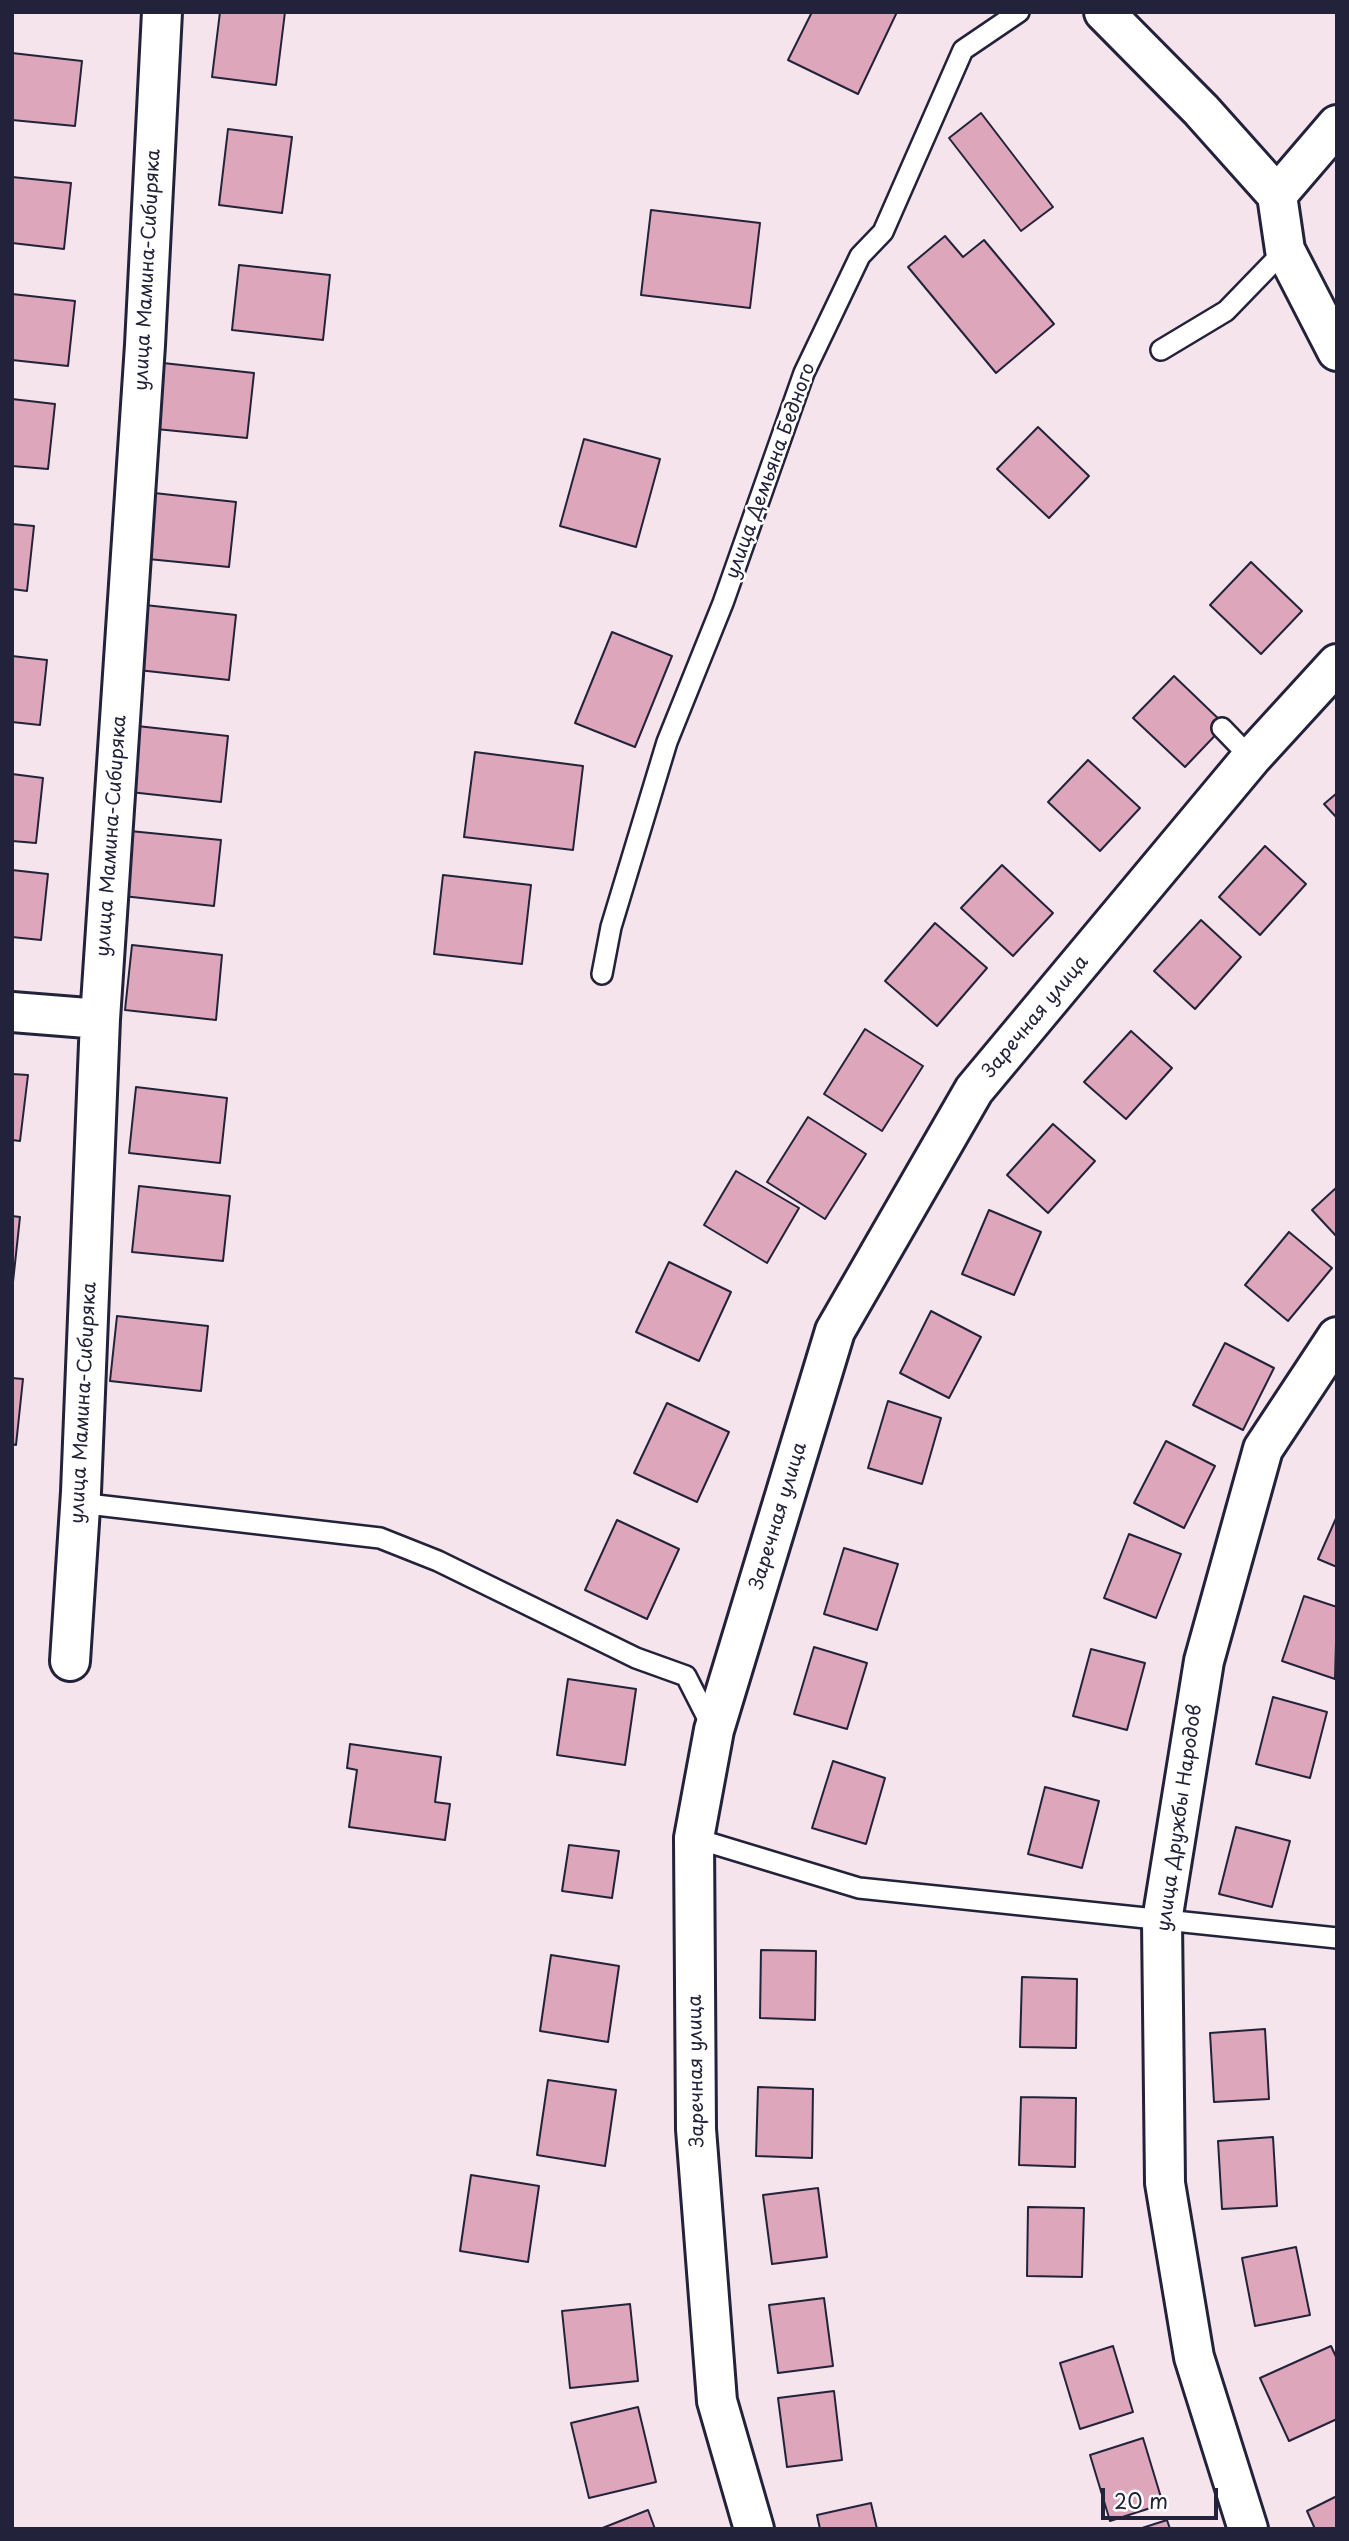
<!DOCTYPE html>
<meta charset="utf-8">
<style>
body{margin:0}
#map{position:relative;width:1349px;height:2541px;overflow:hidden;background:#f5e4eb;font-family:"Playpen Sans",sans-serif}
canvas{display:block}
.frame{position:absolute;inset:0;border:14px solid #22223b;pointer-events:none}
.scale{position:absolute;left:1101px;top:2488px;width:117px;height:32px;box-sizing:border-box;border:4px solid #22223b;border-top:0;padding-left:9px;font-size:21px;line-height:24px;white-space:nowrap;color:#22223b;-webkit-text-stroke:5px #fff;paint-order:stroke}
</style>
<div id="map">
<canvas width="1349" height="2541"></canvas>
<div class="frame"></div>
<div class="scale">20 m</div>
</div>
<script>
const g = document.querySelector('canvas').getContext('2d');
g.lineJoin = 'round';
function fillPath(path, color) {
  g.fillStyle = color;
  g.fill(path, 'evenodd');
}
function shape(rows) {
  const path = new Path2D();
  for (const r of rows) {
    path.moveTo(r[0], r[1]);
    for (let i = 2; i < r.length; i += 2) path.lineTo(r[i], r[i + 1]);
  }
  return path;
}
function trace(path, color, width, dash) {
  g.strokeStyle = color;
  g.lineWidth = width;
  g.lineCap = dash ? 'butt' : 'round';
  g.setLineDash(dash || []);
  g.stroke(path);
}
function write(font, color, halo, rows, align = 'center') {
  g.font = font + ' "Playpen Sans",sans-serif';
  g.lineWidth = 5;
  g.setLineDash([]);
  g.textBaseline = 'middle';
  g.strokeStyle = halo;
  g.fillStyle = color;
  for (const [text, x, y, turn = 0] of rows) {
    g.save();
    g.translate(x, y);
    g.rotate((+turn || 0) * Math.PI / 180);
    g.textAlign = isNaN(turn) ? turn : align;
    if (halo) g.strokeText(text, 0, 0);
    g.fillText(text, 0, 0);
    g.restore();
  }
}
const building = shape([
 [220,12,285,12,276,85,212,77,220,12],
 [812,12,897,12,858,94,788,60,812,12],
 [12,53,82,61,75,126,12,120,12,53],
 [981,113,1053,207,1021,231,949,138,981,113],
 [228,129,292,137,282,213,219,205,228,129],
 [12,177,71,183,64,249,12,243,12,177],
 [651,210,760,223,750,308,641,295,651,210],
 [945,236,963,257,984,240,1054,324,996,373,908,267,945,236],
 [239,265,330,275,323,340,232,330,239,265],
 [12,294,75,301,68,366,12,360,12,294],
 [163,363,254,373,247,438,156,429,163,363],
 [12,399,55,404,48,469,12,466,12,399],
 [1038,427,1089,476,1049,518,997,469,1038,427],
 [584,439,660,459,636,547,560,526,584,439],
 [145,492,236,502,229,567,138,558,145,492],
 [12,524,34,526,27,591,12,589,12,524],
 [1251,562,1302,611,1261,654,1210,605,1251,562],
 [145,605,236,615,229,680,138,670,145,605],
 [612,632,672,656,635,747,575,723,612,632],
 [12,656,47,660,40,725,12,722,12,656],
 [1174,676,1225,725,1185,767,1133,718,1174,676],
 [137,726,228,736,221,802,130,792,137,726],
 [475,752,583,766,573,850,464,837,475,752],
 [1088,760,1140,808,1100,851,1048,802,1088,760],
 [12,774,43,778,36,843,12,841,12,774],
 [1337,793,1337,818,1324,804,1337,793],
 [130,831,221,840,214,906,123,896,130,831],
 [1265,846,1306,884,1260,935,1219,897,1265,846],
 [1002,865,1053,913,1013,956,961,908,1002,865],
 [12,870,48,874,41,940,12,937,12,870],
 [443,875,531,885,522,964,434,954,443,875],
 [1201,920,1241,957,1195,1009,1154,971,1201,920],
 [935,923,987,968,937,1026,885,981,935,923],
 [132,945,222,955,216,1020,125,1010,132,945],
 [865,1029,923,1066,882,1131,824,1094,865,1029],
 [1131,1031,1172,1068,1126,1119,1084,1082,1131,1031],
 [12,1074,28,1075,20,1141,12,1140,12,1074],
 [136,1087,227,1098,220,1163,129,1153,136,1087],
 [808,1117,866,1154,825,1219,767,1182,808,1117],
 [1053,1124,1095,1161,1048,1213,1007,1175,1053,1124],
 [736,1171,799,1208,767,1263,704,1225,736,1171],
 [139,1186,230,1196,223,1261,132,1252,139,1186],
 [1337,1187,1337,1237,1312,1210,1337,1187],
 [989,1210,1041,1232,1014,1295,962,1274,989,1210],
 [12,1216,20,1217,13,1282,12,1282,12,1216],
 [1289,1232,1332,1268,1288,1321,1245,1285,1289,1232],
 [669,1262,731,1292,699,1361,636,1332,669,1262],
 [931,1311,981,1337,949,1398,900,1373,931,1311],
 [117,1316,208,1326,201,1391,110,1381,117,1316],
 [1225,1343,1274,1368,1243,1430,1193,1405,1225,1343],
 [12,1378,23,1379,16,1445,12,1444,12,1378],
 [888,1401,941,1418,922,1484,868,1468,888,1401],
 [667,1403,729,1432,697,1502,634,1473,667,1403],
 [1166,1441,1215,1466,1184,1528,1134,1503,1166,1441],
 [1337,1516,1337,1567,1318,1559,1337,1516],
 [617,1520,679,1549,647,1619,585,1590,617,1520],
 [1129,1534,1181,1554,1156,1618,1104,1598,1129,1534],
 [844,1548,898,1564,877,1630,824,1614,844,1548],
 [1304,1596,1337,1607,1335,1679,1282,1661,1304,1596],
 [814,1647,867,1663,847,1729,794,1714,814,1647],
 [1091,1649,1145,1663,1127,1730,1073,1716,1091,1649],
 [568,1679,636,1689,625,1765,557,1755,568,1679],
 [1273,1697,1327,1712,1310,1778,1256,1764,1273,1697],
 [350,1744,441,1757,435,1802,450,1804,445,1840,349,1827,357,1770,347,1768,350,1744],
 [833,1761,885,1778,866,1844,812,1828,833,1761],
 [1045,1787,1099,1801,1082,1868,1028,1854,1045,1787],
 [1236,1827,1290,1841,1272,1907,1219,1894,1236,1827],
 [569,1845,619,1851,612,1898,562,1891,569,1845],
 [761,1950,816,1951,815,2020,760,2018,761,1950],
 [551,1955,619,1966,608,2042,540,2031,551,1955],
 [1022,1977,1077,1979,1076,2048,1020,2047,1022,1977],
 [1265,2029,1269,2099,1214,2102,1210,2033,1265,2029],
 [548,2080,616,2090,605,2166,537,2155,548,2080],
 [758,2087,813,2089,812,2158,756,2156,758,2087],
 [1021,2097,1076,2098,1075,2167,1019,2165,1021,2097],
 [1273,2137,1277,2206,1222,2209,1218,2141,1273,2137],
 [471,2175,539,2186,528,2262,460,2251,471,2175],
 [818,2188,827,2257,772,2264,763,2195,818,2188],
 [1028,2207,1084,2208,1082,2277,1027,2276,1028,2207],
 [1296,2247,1310,2315,1255,2326,1242,2258,1296,2247],
 [824,2298,833,2366,778,2373,769,2305,824,2298],
 [630,2304,638,2381,570,2388,562,2311,630,2304],
 [1113,2346,1133,2412,1080,2429,1060,2363,1113,2346],
 [1331,2346,1337,2359,1337,2419,1289,2441,1260,2378,1331,2346],
 [834,2391,842,2460,787,2467,778,2398,834,2391],
 [638,2407,656,2482,589,2498,571,2423,638,2407],
 [1143,2438,1163,2504,1110,2521,1090,2455,1143,2438],
 [1337,2496,1337,2529,1315,2529,1307,2511,1337,2496],
 [871,2503,877,2529,820,2529,817,2515,871,2503],
 [648,2510,655,2529,600,2529,648,2510],
 [1167,2520,1170,2529,1139,2529,1167,2520]
]);
fillPath(building, '#dda6bb');
trace(building, '#22223b', 2);
const service = shape([
 [1161,350,1226,311,1285,250],
 [1222,728,1251,758],
 [602,974,611,927,667,742,723,603,804,373,860,256,883,232,963,50,1019,12],
 [81,1492,96,1505,380,1538,438,1561,636,1658,686,1676,712,1727],
 [694,1838,859,1888,1337,1938]
]);
const minor = shape([
 [1104,12,1201,110,1277,195,1285,250,1337,351],
 [1277,195,1337,125],
 [12,1012,100,1019],
 [70,1661,81,1492,100,1019,145,345,162,12],
 [754,2529,717,2401,696,2129,694,1838,714,1730,835,1331,974,1090,1251,758,1337,664],
 [1248,2529,1194,2357,1165,2183,1162,1921,1204,1661,1263,1449,1337,1337]
]);
trace(service, '#22223b', 24);
trace(minor, '#22223b', 44);
trace(service, '#fff', 19);
trace(minor, '#fff', 38);
write('19px', '#22223b', '#fff', [
 ["улица Мамина-Сибиряка",148,270,-87],
 ["улица Демьяна Бедного",771,471,-70],
 ["улица Мамина-Сибиряка",112,836,-86],
 ["Заречная улица",1036,1017,-50],
 ["улица Мамина-Сибиряка",84,1403,-87],
 ["Заречная улица",779,1516,-73],
 ["улица Дружбы Народов",1180,1818,-82],
 ["Заречная улица",697,2071,-91]
]);
</script>
